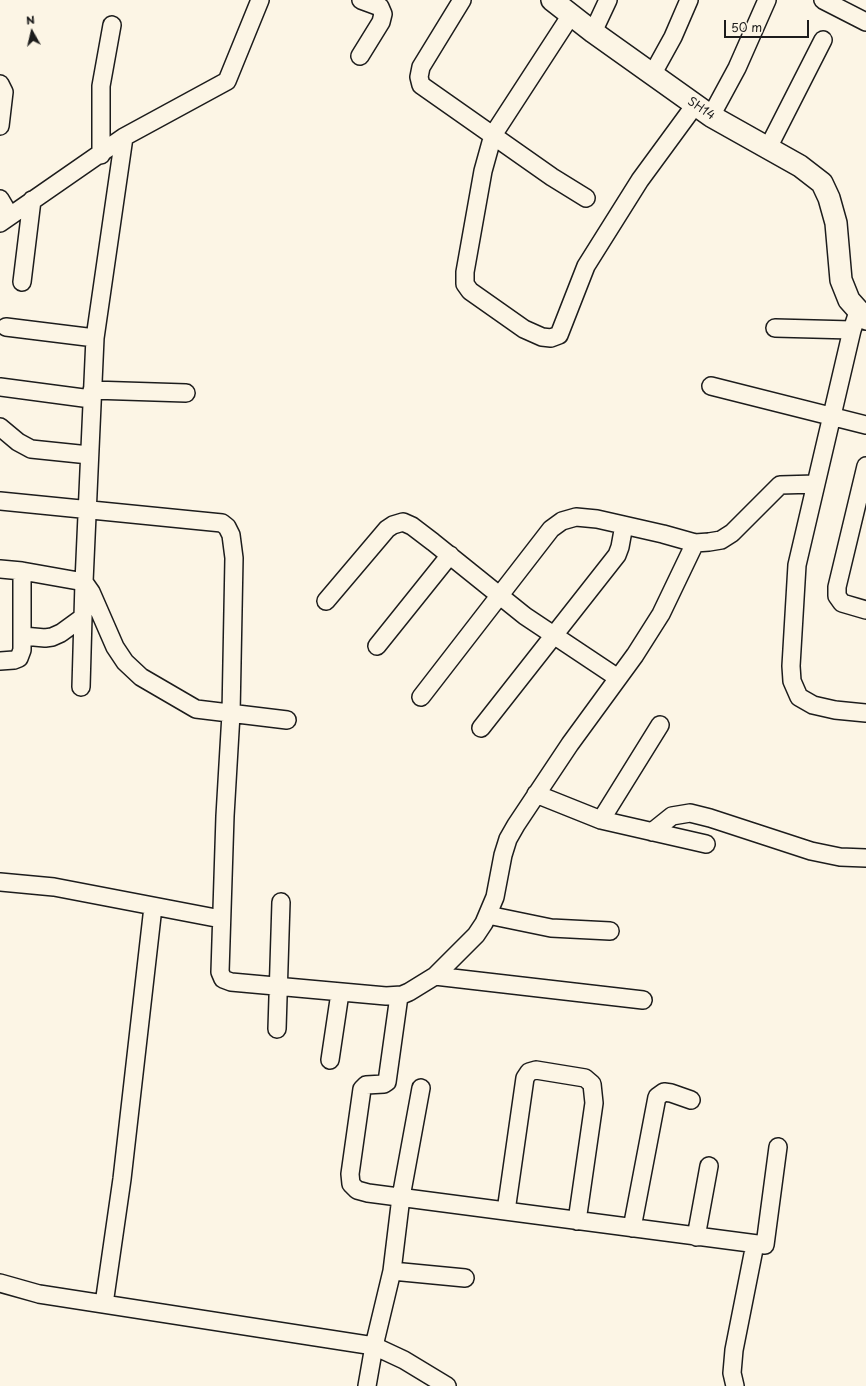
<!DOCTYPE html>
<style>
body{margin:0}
#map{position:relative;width:866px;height:1386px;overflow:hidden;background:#fcf5e5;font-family:"Playpen Sans",sans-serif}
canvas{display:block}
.north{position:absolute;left:12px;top:12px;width:40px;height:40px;-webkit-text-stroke:3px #fcf5e5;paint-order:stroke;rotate:352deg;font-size:11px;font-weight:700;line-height:16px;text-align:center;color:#1c1c1c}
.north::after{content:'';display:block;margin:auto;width:14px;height:18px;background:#1c1c1c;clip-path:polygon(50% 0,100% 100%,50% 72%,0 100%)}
.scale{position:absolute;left:724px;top:20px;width:85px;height:18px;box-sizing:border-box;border:2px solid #1c1c1c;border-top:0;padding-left:5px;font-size:12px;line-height:14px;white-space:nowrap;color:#1c1c1c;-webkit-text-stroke:3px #fcf5e5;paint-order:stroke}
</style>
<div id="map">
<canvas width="866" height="1386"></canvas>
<div class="north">N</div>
<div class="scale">50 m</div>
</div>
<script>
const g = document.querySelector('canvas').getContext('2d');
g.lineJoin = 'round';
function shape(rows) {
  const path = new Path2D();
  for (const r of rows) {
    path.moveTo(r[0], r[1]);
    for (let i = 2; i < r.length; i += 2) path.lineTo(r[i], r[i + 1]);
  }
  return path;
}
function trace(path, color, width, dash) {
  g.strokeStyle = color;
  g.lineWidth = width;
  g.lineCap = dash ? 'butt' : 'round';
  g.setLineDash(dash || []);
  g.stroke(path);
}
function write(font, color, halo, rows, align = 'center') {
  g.font = font + ' "Playpen Sans",sans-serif';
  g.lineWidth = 3;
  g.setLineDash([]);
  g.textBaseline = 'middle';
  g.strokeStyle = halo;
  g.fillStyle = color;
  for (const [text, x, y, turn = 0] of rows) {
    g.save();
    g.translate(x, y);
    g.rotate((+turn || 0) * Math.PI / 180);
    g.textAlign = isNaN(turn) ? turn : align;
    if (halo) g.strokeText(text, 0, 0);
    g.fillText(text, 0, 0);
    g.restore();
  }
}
const minor = shape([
 [462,0,421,67,419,77,421,85,552,177,586,198],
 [823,0,866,22],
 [571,15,493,135,483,171,465,272,465,284,470,291,524,329,542,337,551,338,559,335,586,266,640,180,695,105],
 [593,32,608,0],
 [360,56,381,22,383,14,380,7,361,0],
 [652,75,673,37,689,0],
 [0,84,4,92,0,126],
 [711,116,737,68,767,0],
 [768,148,823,40],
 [101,155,101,86,112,25],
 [0,199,10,216],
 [0,223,124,137,227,81,260,0],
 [22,282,32,200],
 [858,312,852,330,797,565,791,666,792,681,799,697,813,705,835,710,866,713],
 [6,327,95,338],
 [775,328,852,330],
 [711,386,866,425],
 [0,387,91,399],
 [92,390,186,393],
 [0,427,18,442,31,449,89,455],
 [866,466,837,587,837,596,842,603,866,610],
 [0,501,222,523,227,527,231,535,234,558,231,714,225,816,220,972,223,979,231,982,386,996,402,995,409,992,435,976,476,935,484,923,495,897,503,855,508,839,516,825,570,744,635,655,661,614,695,543],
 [0,569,22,571,84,582,91,592,115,647,125,662,141,677,196,709,287,720],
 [326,601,387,529,393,525,403,522,412,526,433,542,525,616,618,678],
 [23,636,45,638,52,637,61,633,83,617],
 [377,646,450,555],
 [0,661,14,660,19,658,22,650,22,571],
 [81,687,84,582,95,338,124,137],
 [421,697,551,529,562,521,576,517,597,519,663,534,695,543,709,542,721,540,732,533,780,485,816,484],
 [481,728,617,555,620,547,624,525],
 [536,794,601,820,706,844],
 [601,820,660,725],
 [652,832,672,816,690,813,710,818,811,851,840,857,866,858],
 [0,882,54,887,221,919],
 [488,915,551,928,610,931],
 [435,976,643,1000],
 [399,996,387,1082,384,1084,366,1085,362,1089,350,1174,351,1184,357,1190,368,1193,765,1245,778,1147],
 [277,1029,281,902],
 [330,1060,340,993],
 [506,1211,525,1078,529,1072,536,1070,585,1078,592,1084,594,1103,577,1221],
 [632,1228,657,1097,664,1092,671,1093,691,1100],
 [696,1237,709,1166],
 [392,1271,465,1278],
 [0,1283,39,1294,374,1346,404,1360,447,1386],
 [104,1304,122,1179,153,907],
 [367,1386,374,1346,392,1271,401,1197,421,1088],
 [735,1386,732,1373,734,1350,755,1244]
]);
const major = shape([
 [552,0,593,32,711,116,800,166,822,183,829,198,836,223,841,280,849,300,866,319]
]);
trace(minor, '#1c1c1c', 20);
trace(major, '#1c1c1c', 24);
trace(minor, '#fcf5e5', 17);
trace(major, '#fcf5e5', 21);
write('12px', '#1c1c1c', '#fcf5e5', [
 ["SH14",701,109,34]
]);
</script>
